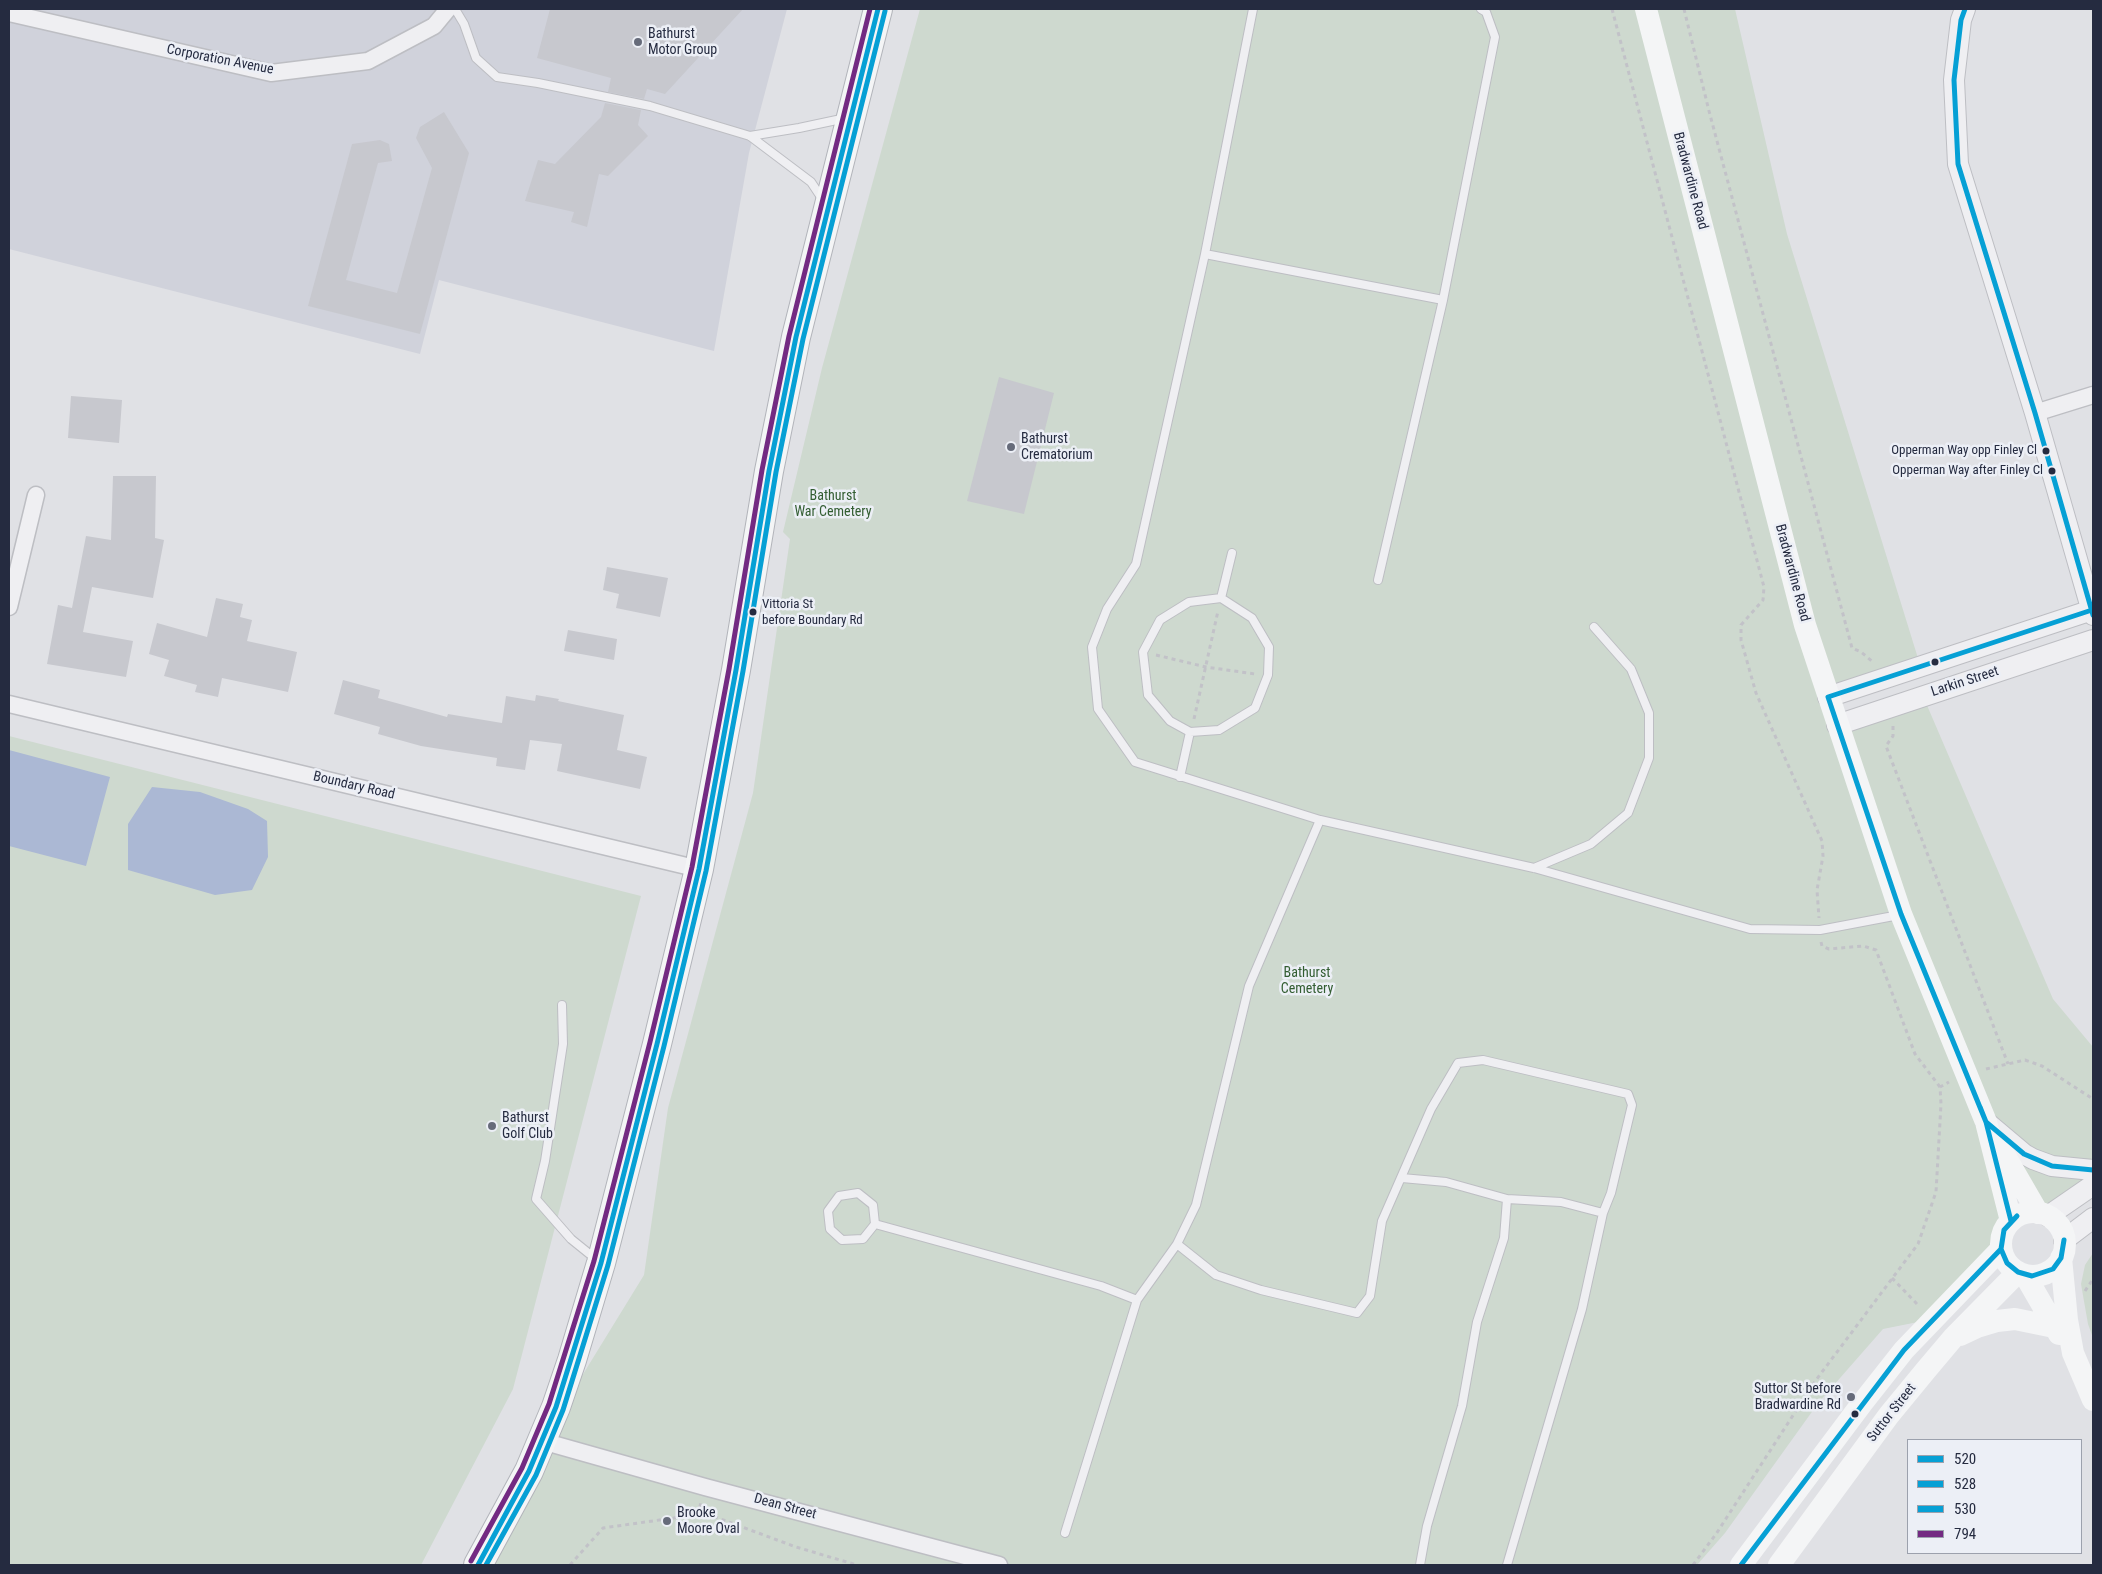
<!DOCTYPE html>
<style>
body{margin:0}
#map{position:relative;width:2102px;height:1574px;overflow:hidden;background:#e0e1e5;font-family:"Roboto Condensed",sans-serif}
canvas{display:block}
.frame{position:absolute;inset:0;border:10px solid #252b40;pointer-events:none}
.legend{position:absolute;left:1907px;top:1439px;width:175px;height:115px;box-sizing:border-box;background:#eceff6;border:1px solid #9ca1ad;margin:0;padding:6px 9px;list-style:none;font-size:15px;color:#252b40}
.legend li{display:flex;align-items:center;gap:10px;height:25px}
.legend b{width:25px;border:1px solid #9ca1ad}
</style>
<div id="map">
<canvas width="2102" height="1574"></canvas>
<div class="frame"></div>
<ul class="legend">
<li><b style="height:6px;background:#06a0d5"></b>520</li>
<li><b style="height:6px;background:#06a0d5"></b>528</li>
<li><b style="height:6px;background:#06a0d5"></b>530</li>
<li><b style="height:6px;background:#732a82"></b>794</li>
</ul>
</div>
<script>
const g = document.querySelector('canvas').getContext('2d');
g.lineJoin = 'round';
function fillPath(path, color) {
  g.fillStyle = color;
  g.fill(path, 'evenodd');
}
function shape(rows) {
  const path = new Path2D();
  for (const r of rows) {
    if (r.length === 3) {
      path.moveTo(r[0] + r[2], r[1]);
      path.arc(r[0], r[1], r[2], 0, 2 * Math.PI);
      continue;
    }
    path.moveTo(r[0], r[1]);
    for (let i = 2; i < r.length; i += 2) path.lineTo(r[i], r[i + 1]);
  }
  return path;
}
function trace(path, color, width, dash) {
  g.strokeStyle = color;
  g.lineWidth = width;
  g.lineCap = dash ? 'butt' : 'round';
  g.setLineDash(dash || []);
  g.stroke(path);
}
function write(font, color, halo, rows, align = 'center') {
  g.font = font + ' "Roboto Condensed",sans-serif';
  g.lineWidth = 5;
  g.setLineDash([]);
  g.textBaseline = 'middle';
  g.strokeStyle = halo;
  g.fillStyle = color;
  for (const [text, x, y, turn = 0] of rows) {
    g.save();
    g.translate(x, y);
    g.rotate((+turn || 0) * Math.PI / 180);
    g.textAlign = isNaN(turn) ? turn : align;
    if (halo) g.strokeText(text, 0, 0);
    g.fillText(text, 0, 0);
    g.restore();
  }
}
fillPath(shape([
 [9,9,787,9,749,153,714,351,439,280,420,354,9,249]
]), '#d0d2db');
fillPath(shape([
 [920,9,1735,9,1787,234,1921,668,1829,697,1837,725,1923,696,2053,999,2093,1047,2093,1185,2048,1216,1987,1125,2004,1230,2002,1240,1933,1319,1883,1329,1819,1402,1725,1533,1697,1565,476,1565,542,1441,644,1275,668,1108,753,793,790,539,783,532,822,368],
 [9,736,641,896,513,1389,421,1565,9,1565],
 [2093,1253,2093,1338,2088,1324,2081,1284,2085,1265]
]), '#ced9cf');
fillPath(shape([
 [9,750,110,777,86,866,9,846],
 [152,787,200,792,248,809,267,821,268,857,252,890,215,895,128,870,128,824]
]), '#abb8d4');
fillPath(shape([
 [550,9,743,9,665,94,647,89,644,99,608,92,611,78,537,58],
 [605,103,641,110,638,125,648,136,608,176,599,174,587,227,571,222,574,212,525,201,538,160,555,164,601,117],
 [444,112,469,153,420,334,308,306,352,144,380,140,389,144,392,161,378,163,346,280,397,293,432,168,416,138,420,127],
 [999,377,1054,393,1024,514,967,501],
 [71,396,122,400,119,443,68,438],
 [113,476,156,476,155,538,164,540,153,598,92,587,83,632,133,641,126,677,47,664,58,605,72,608,86,536,111,540],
 [607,567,668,578,660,617,616,608,619,594,603,590],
 [216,598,243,604,240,617,252,620,247,641,297,652,288,692,222,678,218,697,195,692,197,685,164,676,169,660,149,654,157,623,207,637],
 [568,630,617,639,614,660,564,651],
 [343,680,380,690,378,698,447,717,448,714,502,723,506,696,535,701,536,695,559,699,558,701,624,715,617,750,647,757,640,789,557,771,562,744,530,740,525,770,496,766,497,758,421,746,378,734,380,727,334,714]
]), '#c7c8ce');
const service = shape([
 [455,9,464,24,476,58,497,77,538,83,650,106,750,136,811,182,823,200],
 [1253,9,1205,254,1136,564,1107,609,1092,647,1098,709,1135,762,1320,820,1534,868,1750,929,1820,930,1899,915],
 [750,136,799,128,846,118],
 [1205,254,1443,300],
 [1378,580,1443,300,1495,37,1486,12,1481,9],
 [1190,732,1170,721,1148,695,1143,652,1160,620,1189,602,1221,598,1232,553],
 [1180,777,1190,732,1219,730,1255,708,1268,675,1269,647,1252,618,1221,598],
 [1534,868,1591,844,1628,813,1649,758,1649,713,1631,669,1594,627],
 [562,1005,563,1044,545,1161,536,1199,571,1239,597,1260],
 [1402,1178,1446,1182,1507,1199,1561,1202,1603,1213],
 [875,1224,873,1205,858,1193,839,1196,828,1211,830,1229,842,1240,863,1239,875,1224,1101,1286,1137,1300],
 [1177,1244,1216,1275,1261,1290,1357,1313,1370,1296,1382,1221,1431,1109,1458,1063,1483,1060,1628,1094,1632,1105,1611,1193,1603,1213,1582,1309,1507,1565],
 [1065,1533,1137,1300,1177,1244,1196,1205,1249,986,1320,820],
 [1420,1565,1427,1526,1462,1406,1477,1322,1504,1238,1507,1199]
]);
const minor = shape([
 [9,13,271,73,368,61,434,26,448,9],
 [2035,413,2093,395],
 [9,607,36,495],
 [9,704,699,869],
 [542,1441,705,1487,999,1565]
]);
const tertiary = shape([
 [1965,9,1961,20,1954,80,1958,164,2035,413,2093,615],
 [1828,697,2092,610],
 [1837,725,2093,640],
 [1986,1122,2024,1154,2033,1159,2052,1166,2093,1170],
 [2048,1216,2093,1185],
 [2064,1240,2093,1218]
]);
const trunk = shape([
 [478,1565,529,1471,556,1407,572,1360,601,1263,657,1044,699,869,736,670,769,471,796,337,878,9]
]);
trace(service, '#bdbec3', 10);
trace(minor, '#bdbec3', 19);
trace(tertiary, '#bdbec3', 22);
trace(trunk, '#b2b4ba', 30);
trace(shape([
 [1612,9,1764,587,1763,600,1741,625,1741,640,1756,693,1822,841,1823,856,1817,890,1819,918],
 [1684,9,1709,111,1852,648,1861,652,1873,662],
 [1156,655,1206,667,1255,674],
 [1194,719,1218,611],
 [1893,726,1893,736,1886,746,2008,1064],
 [1821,942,1822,946,1829,949,1863,946,1876,950,1915,1054,1940,1087],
 [1986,1069,2025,1060,2042,1066,2093,1099],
 [1892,1278,1918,1305],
 [2085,1291,2093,1279],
 [699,1511,796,1547,857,1565],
 [570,1565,603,1528,695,1515,699,1511,701,1502],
 [1693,1565,1716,1534,1816,1380,1918,1244,1936,1192,1941,1104,1940,1087,1949,1082]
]), '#c2c2c8', 3, [4, 4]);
trace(service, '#efeff2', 8);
trace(minor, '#efeff2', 16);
trace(tertiary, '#efeff2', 20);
trace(shape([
 [1646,9,1805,625,1901,914,1986,1122,2011,1221],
 [2001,1149,2038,1213],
 [2033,1244,32],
 [2061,1258,2067,1320,2073,1353,2093,1400],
 [2025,1275,2059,1334],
 [1960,1335,1977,1327,1997,1321,2015,1319,2054,1327],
 [1741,1565,1863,1402,1904,1350,2001,1249],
 [1779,1565,1889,1415,1926,1370,1953,1338,2018,1272]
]), '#f4f5f6', 22);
trace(trunk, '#f4f5f6', 28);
trace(shape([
 [1965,9,1961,20,1954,80,1958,164,2035,413,2093,615],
 [1980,1107,1986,1122,2024,1154,2052,1166,2093,1170],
 [2017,1216,2004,1230,2001,1249,2007,1263,2018,1272,2032,1276,2053,1269,2061,1258,2064,1240],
 [2011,1221,1986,1122,1901,914,1828,697,2092,610],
 [1741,1565,1904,1350,2001,1249]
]), '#06a0d5', 5);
trace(shape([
 [478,1565,529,1471,556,1407,601,1263,657,1044,699,869,736,670,769,471,796,337,878,9]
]), '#06a0d5', 5);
trace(shape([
 [486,1565,536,1475,563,1410,608,1265,664,1046,706,871,743,671,776,472,803,339,885,11]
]), '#06a0d5', 5);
trace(shape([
 [471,1561,522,1468,549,1404,594,1261,650,1042,692,867,729,669,762,470,789,336,870,9]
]), '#732a82', 5);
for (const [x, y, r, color] of [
 [638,42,5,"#666b7a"],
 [1011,447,5,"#666b7a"],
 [2046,451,4.5,"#252b40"],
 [2052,471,4.5,"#252b40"],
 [753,612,4.5,"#252b40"],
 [1935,662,4.5,"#252b40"],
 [492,1126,5,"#666b7a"],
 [1851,1397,5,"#666b7a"],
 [1855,1414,4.5,"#252b40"],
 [667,1521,5,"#666b7a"]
]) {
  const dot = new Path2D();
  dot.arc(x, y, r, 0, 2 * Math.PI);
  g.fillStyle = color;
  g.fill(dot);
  trace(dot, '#eceff6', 2);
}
write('13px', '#252b40', '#eceff6', [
 ["Opperman Way opp Finley Cl",2037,451],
 ["Opperman Way after Finley Cl",2043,471],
 ["Vittoria St",762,605,"left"],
 ["before Boundary Rd",762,621,"left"]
], 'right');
write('14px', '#252b40', '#eceff6', [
 ["Bathurst",648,34],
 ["Motor Group",648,50],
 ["Bathurst",1021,439],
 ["Crematorium",1021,455],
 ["Bathurst",502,1118],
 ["Golf Club",502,1134],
 ["Suttor St before",1841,1389,"right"],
 ["Bradwardine Rd",1841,1405,"right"],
 ["Brooke",677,1513],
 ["Moore Oval",677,1529]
], 'left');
write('14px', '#252b40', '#eceff6', [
 ["Corporation Avenue",220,60,11],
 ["Bradwardine Road",1690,181,75],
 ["Bradwardine Road",1792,573,75],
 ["Larkin Street",1965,682,-18],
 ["Boundary Road",354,786,13],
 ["Suttor Street",1892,1413,-52],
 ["Dean Street",785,1507,15]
]);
write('14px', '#325d31', '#eceff6', [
 ["Bathurst",833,496],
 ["War Cemetery",833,512],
 ["Bathurst",1307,973],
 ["Cemetery",1307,989]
]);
</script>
